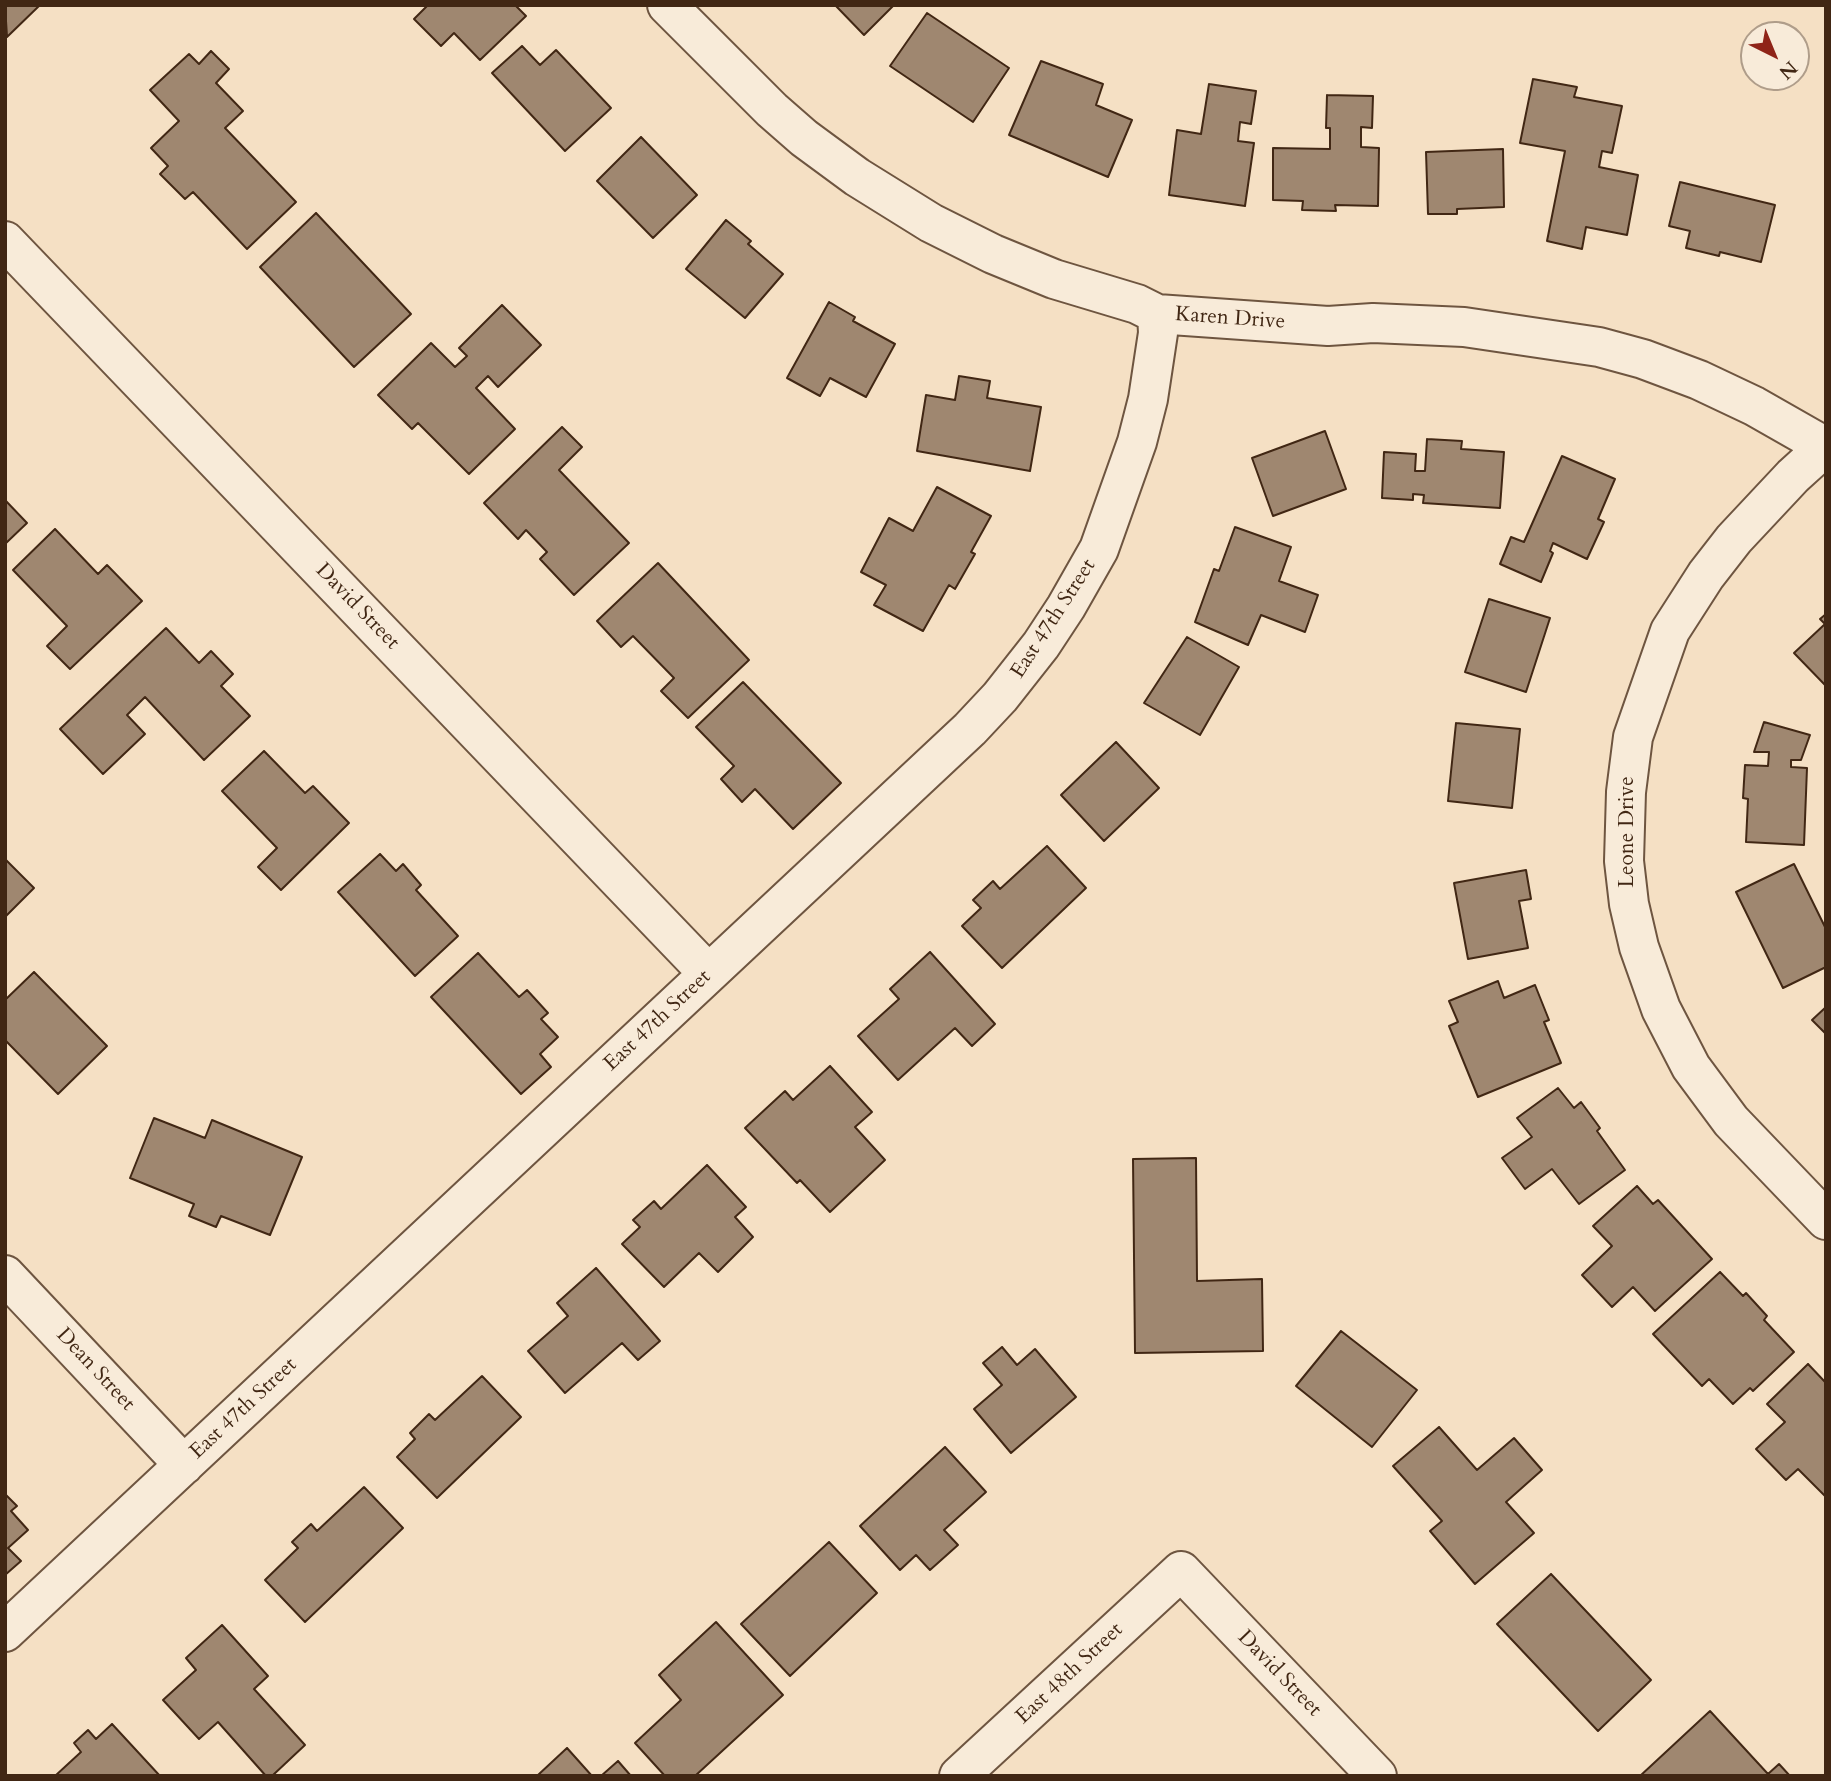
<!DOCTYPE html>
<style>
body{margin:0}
#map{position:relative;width:1831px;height:1781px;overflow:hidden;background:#f5e0c4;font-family:Cardo,serif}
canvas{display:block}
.frame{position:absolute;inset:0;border:7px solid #412714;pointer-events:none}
.north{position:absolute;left:1740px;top:21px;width:70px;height:70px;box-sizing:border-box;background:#f8ebd9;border:2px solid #af9d8a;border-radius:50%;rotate:137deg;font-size:19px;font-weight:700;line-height:28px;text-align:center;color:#412714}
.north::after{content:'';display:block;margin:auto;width:24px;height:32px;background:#8f2418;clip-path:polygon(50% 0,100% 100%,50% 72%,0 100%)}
</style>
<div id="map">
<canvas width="1831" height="1781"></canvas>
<div class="frame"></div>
<div class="north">N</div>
</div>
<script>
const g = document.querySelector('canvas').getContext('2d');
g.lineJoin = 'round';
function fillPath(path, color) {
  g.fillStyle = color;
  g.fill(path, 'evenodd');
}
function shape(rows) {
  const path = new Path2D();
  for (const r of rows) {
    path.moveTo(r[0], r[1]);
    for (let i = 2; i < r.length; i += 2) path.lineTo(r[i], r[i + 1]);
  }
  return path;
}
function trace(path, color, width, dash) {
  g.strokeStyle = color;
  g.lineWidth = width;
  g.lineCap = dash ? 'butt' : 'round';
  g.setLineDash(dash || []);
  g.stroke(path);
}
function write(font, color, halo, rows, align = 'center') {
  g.font = font + ' Cardo,serif';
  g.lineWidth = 6;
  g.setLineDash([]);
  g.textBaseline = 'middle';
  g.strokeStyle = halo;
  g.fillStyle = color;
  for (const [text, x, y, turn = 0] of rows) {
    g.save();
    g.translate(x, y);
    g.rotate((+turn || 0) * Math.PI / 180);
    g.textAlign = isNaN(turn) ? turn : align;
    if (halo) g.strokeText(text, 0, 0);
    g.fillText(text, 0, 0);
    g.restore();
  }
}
const building = shape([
 [5,5,40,5,7,37,5,5],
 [428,5,515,5,526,16,480,60,454,33,441,46,414,19,428,5],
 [835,5,894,5,864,35,835,5],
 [927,13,1009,68,973,122,890,66,927,13],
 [522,46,540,65,556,50,611,108,565,151,492,73,522,46],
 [211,51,229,69,216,83,243,111,225,128,296,202,247,249,193,192,185,199,160,174,168,166,151,148,179,121,150,90,189,54,199,64,211,51],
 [1041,61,1103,84,1096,105,1132,120,1108,177,1009,135,1041,61],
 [1533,79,1577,87,1574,97,1622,106,1612,153,1602,151,1599,167,1638,175,1627,235,1586,227,1582,249,1547,241,1565,151,1520,143,1533,79],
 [1209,84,1256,91,1251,124,1240,122,1238,141,1254,143,1245,206,1169,195,1177,130,1201,134,1209,84],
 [1327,95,1373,96,1372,128,1361,127,1361,147,1379,148,1378,206,1335,205,1336,211,1302,210,1303,201,1273,200,1273,148,1330,149,1330,128,1326,128,1327,95],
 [641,137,697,195,653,238,597,181,641,137],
 [1503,149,1504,207,1457,209,1457,214,1428,214,1426,152,1503,149],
 [1680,182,1775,205,1761,262,1720,252,1719,256,1686,248,1690,231,1669,226,1680,182],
 [316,213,411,314,354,367,260,267,316,213],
 [726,220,751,241,748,244,783,274,745,318,686,269,726,220],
 [829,302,855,317,853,321,895,344,866,397,830,378,820,396,787,378,829,302],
 [502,305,541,345,498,387,488,376,476,388,515,429,469,474,418,423,412,429,378,395,431,343,455,367,467,356,459,348,502,305],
 [959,376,990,381,987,398,1041,407,1030,471,917,451,926,395,955,400,959,376],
 [562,427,582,447,559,470,629,543,574,595,540,559,547,552,526,530,518,539,484,503,562,427],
 [1325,431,1346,489,1273,516,1252,458,1325,431],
 [1427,439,1462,441,1461,449,1504,452,1500,508,1423,503,1424,495,1413,494,1413,500,1382,498,1384,452,1416,454,1415,471,1425,471,1427,439],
 [1562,456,1615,479,1598,519,1604,522,1587,559,1553,543,1550,551,1553,553,1541,582,1500,564,1511,537,1524,542,1562,456],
 [937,487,991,516,971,552,975,554,955,589,949,585,923,631,874,605,886,585,861,572,889,518,913,531,937,487],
 [5,500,27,523,5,544,5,500],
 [1235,527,1291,547,1279,581,1318,595,1305,632,1261,615,1248,645,1195,622,1214,569,1219,571,1235,527],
 [55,529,98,574,107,565,142,601,70,669,47,646,67,626,13,570,55,529],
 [658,563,749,660,688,718,661,691,674,678,633,636,621,647,597,621,658,563],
 [1489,599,1550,618,1526,692,1465,672,1489,599],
 [1826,614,1826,686,1794,653,1825,624,1820,619,1826,614],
 [166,628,199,663,211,651,233,674,221,686,250,716,204,760,145,697,127,715,145,734,103,774,60,729,166,628],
 [1187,637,1239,667,1200,735,1144,703,1187,637],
 [743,682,841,783,793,829,755,789,742,802,721,779,734,766,696,727,743,682],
 [1764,722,1810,735,1801,760,1791,760,1791,767,1807,768,1804,845,1746,842,1748,799,1743,798,1745,765,1768,766,1769,752,1754,752,1764,722],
 [1456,723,1520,729,1512,808,1448,801,1456,723],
 [1116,742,1159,788,1104,841,1061,795,1116,742],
 [264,751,305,793,313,786,349,823,281,890,258,867,277,848,222,791,264,751],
 [1047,846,1086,888,1002,968,962,926,981,908,973,900,993,881,1000,889,1047,846],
 [380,854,396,871,403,864,421,885,416,890,458,936,415,976,338,892,380,854],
 [5,859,34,888,5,917,5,859],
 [1794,864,1826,929,1826,967,1783,988,1736,892,1794,864],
 [1526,870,1531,899,1519,901,1528,948,1468,959,1454,883,1526,870],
 [930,952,995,1024,972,1046,955,1028,898,1080,858,1036,899,999,890,989,930,952],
 [478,953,519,997,527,990,548,1013,541,1019,558,1037,540,1054,551,1067,521,1094,431,997,478,953],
 [34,972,107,1046,58,1094,5,1040,5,1000,34,972],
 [1498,981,1504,998,1535,985,1549,1020,1544,1022,1561,1063,1478,1097,1449,1026,1458,1022,1449,1001,1498,981],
 [1826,1007,1826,1034,1812,1020,1826,1007],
 [830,1066,872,1112,855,1127,885,1160,830,1212,800,1180,797,1183,745,1128,785,1091,793,1100,830,1066],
 [1558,1088,1574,1108,1581,1102,1600,1128,1597,1131,1625,1170,1579,1204,1552,1169,1525,1189,1502,1158,1532,1137,1517,1118,1558,1088],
 [154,1118,205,1138,212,1120,302,1157,270,1235,221,1216,216,1227,189,1216,194,1204,130,1178,154,1118],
 [1196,1158,1197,1281,1262,1279,1263,1351,1135,1353,1133,1159,1196,1158],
 [707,1165,746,1207,735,1217,753,1237,718,1272,699,1253,664,1287,622,1244,640,1227,633,1220,654,1201,661,1209,707,1165],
 [1637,1186,1653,1204,1658,1200,1712,1259,1655,1311,1633,1287,1612,1307,1582,1275,1612,1246,1593,1226,1637,1186],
 [596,1268,660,1341,638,1360,622,1343,565,1393,528,1351,568,1316,557,1303,596,1268],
 [1720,1272,1743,1296,1746,1293,1767,1316,1764,1320,1794,1352,1753,1391,1750,1388,1733,1404,1709,1379,1702,1386,1653,1334,1720,1272],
 [1341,1331,1417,1390,1372,1447,1296,1386,1341,1331],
 [1002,1347,1017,1365,1035,1349,1076,1397,1011,1453,974,1409,1002,1385,983,1363,1002,1347],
 [1808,1364,1826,1383,1825,1496,1798,1469,1786,1480,1756,1449,1785,1422,1767,1404,1808,1364],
 [482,1376,521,1417,437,1498,397,1457,415,1439,410,1433,429,1414,435,1420,482,1376],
 [1439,1427,1477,1470,1514,1438,1542,1470,1506,1502,1534,1533,1475,1584,1430,1531,1442,1521,1393,1466,1439,1427],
 [945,1447,986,1492,944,1530,958,1545,930,1570,916,1555,900,1570,860,1526,945,1447],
 [364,1487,403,1528,305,1622,265,1580,298,1548,292,1542,311,1524,317,1531,364,1487],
 [5,1494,17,1506,11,1511,28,1530,8,1548,21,1561,5,1575,5,1494],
 [829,1542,877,1593,790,1676,741,1624,829,1542],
 [1551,1574,1651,1680,1598,1731,1497,1624,1551,1574],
 [716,1622,783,1695,695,1776,665,1776,635,1743,681,1700,659,1675,716,1622],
 [222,1625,268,1676,254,1689,305,1745,272,1776,266,1776,218,1722,199,1739,163,1700,196,1670,186,1658,222,1625],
 [1710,1711,1768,1774,1779,1764,1790,1776,1640,1776,1710,1711],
 [112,1724,160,1776,55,1776,81,1752,74,1743,88,1730,96,1739,112,1724],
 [567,1748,592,1776,538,1775,567,1748],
 [618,1761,631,1776,601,1776,618,1761]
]);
fillPath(building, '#9f8770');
trace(building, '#412714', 2);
const minor = shape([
 [667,5,772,110,804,138,857,177,931,223,993,254,1054,279,1137,304,1157,314,1328,326,1373,323,1464,327,1599,347,1643,359,1699,380,1754,406,1826,447],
 [5,241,708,973],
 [1826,446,1793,476,1734,539,1706,575,1670,631,1633,737,1626,792,1624,861,1629,904,1639,947,1661,1009,1691,1067,1731,1121,1826,1220],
 [5,1275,184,1465],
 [5,1632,970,729,1000,697,1041,645,1066,607,1099,549,1137,442,1148,399,1158,333,1157,314],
 [959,1776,1181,1571,1377,1776]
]);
trace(minor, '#6e5540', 42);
trace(minor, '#f8ebd9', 38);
write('21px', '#412714', '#f8ebd9', [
 ["Karen Drive",1230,319,4],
 ["David Street",357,607,46],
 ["East 47th Street",1054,619,-57],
 ["Leone Drive",1628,832,-90],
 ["East 47th Street",658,1021,-43],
 ["Dean Street",95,1370,47],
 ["East 47th Street",244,1409,-43],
 ["East 48th Street",1070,1674,-43],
 ["David Street",1279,1674,46]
]);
</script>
